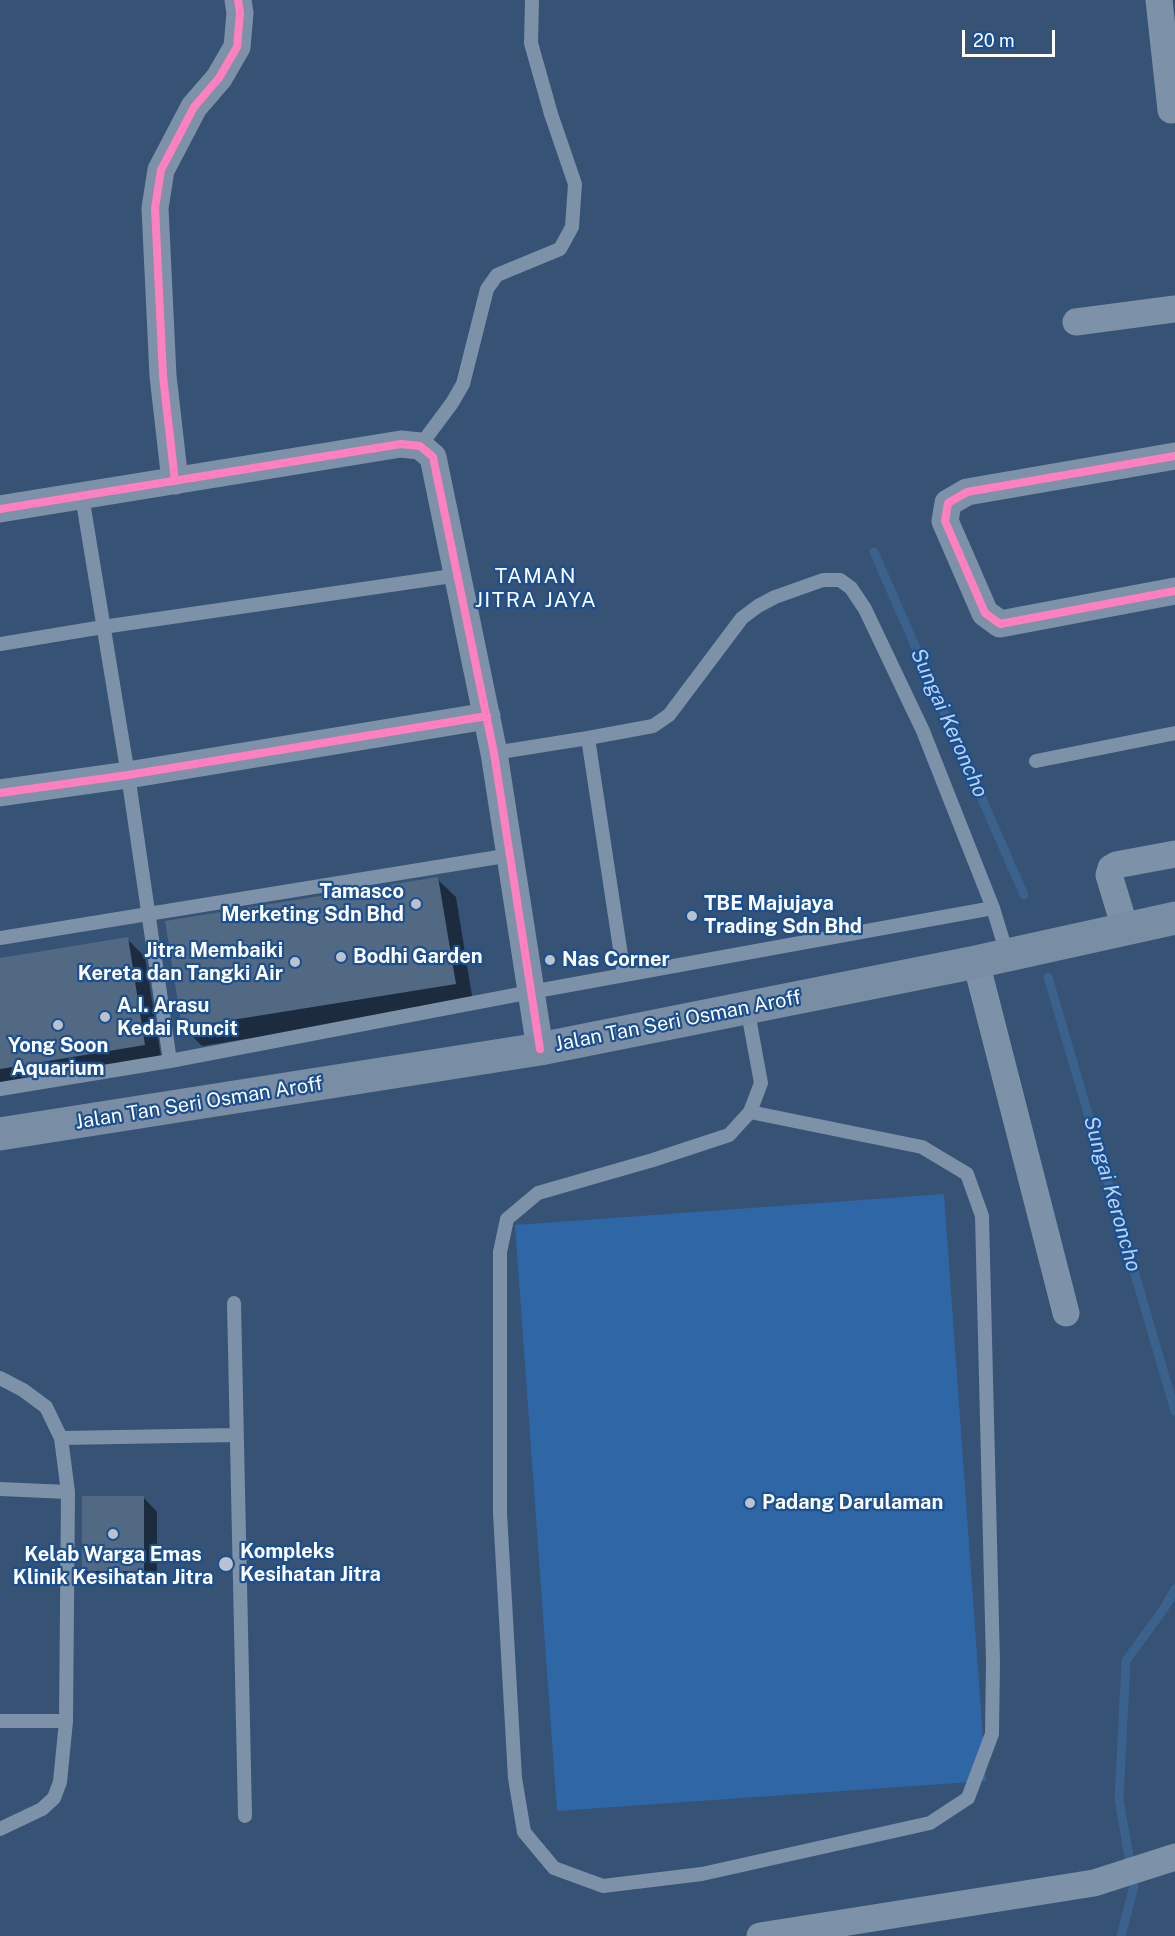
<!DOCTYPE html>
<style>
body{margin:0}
#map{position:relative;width:1175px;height:1936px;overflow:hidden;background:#365274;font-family:"Public Sans",sans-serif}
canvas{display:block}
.scale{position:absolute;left:962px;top:30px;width:93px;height:27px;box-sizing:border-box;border:3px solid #fff;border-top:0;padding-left:8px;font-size:18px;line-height:21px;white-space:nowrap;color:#fff;-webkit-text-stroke:4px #1b4f8f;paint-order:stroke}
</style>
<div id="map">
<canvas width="1175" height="1936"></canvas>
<div class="scale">20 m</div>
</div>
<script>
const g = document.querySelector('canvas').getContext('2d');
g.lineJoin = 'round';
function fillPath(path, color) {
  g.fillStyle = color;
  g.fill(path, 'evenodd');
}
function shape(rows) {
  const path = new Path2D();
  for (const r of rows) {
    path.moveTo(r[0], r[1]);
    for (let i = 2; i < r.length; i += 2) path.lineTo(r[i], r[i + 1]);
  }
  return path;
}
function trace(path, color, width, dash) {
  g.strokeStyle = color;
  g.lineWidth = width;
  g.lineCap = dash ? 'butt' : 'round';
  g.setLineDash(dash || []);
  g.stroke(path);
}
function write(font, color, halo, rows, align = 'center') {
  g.font = font + ' "Public Sans",sans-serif';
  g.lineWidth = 4.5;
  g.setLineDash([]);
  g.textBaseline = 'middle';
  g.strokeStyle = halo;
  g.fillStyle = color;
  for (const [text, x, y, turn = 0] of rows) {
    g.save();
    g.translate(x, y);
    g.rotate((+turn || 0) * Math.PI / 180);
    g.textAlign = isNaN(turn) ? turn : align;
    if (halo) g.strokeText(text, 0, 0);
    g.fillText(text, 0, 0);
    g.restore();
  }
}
fillPath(shape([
 [944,1194,986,1781,557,1811,515,1225]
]), '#2f66a5');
fillPath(shape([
 [437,879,456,897,473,1002,202,1046,184,1028],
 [127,939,145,957,162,1063,0,1089,0,959],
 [144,1498,157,1512,157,1584,97,1584,84,1571]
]), '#0007');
trace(shape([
 [874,552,1024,895],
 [1048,977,1175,1411],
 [1121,1936,1134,1886,1119,1799,1126,1661,1165,1607,1175,1589]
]), '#3b618d', 9);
fillPath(shape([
 [438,877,456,984,182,1028,165,921],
 [128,937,145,1045,0,1069,0,958],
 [82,1496,144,1496,144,1571,82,1571]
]), '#526984');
trace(shape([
 [420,446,452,403,463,384,487,289,497,275,560,249,572,227,575,184,551,114,531,43,532,0],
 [82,496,128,775,170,1061],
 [0,644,103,627,459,575],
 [588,738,624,975],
 [494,753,588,738,653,726,669,715,742,618,758,606,775,597,823,580,840,580,851,588,865,609,923,731,993,908,1007,954],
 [1036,761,1175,733],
 [0,938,511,855],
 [747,1007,761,1083,750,1112,729,1135,653,1160,538,1193,507,1219,500,1252,500,1513,515,1778,524,1832,554,1868,603,1886,702,1874,930,1823,968,1798,992,1734,993,1663,982,1216,967,1174,922,1147,750,1112],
 [0,1089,170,1061,531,992,993,908],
 [234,1303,245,1816],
 [0,1378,23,1390,46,1407,61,1438,68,1492,66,1721,0,1721],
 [61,1438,236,1435],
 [0,1489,68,1492],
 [0,1829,42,1809,54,1798,60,1782,66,1721]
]), '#7d92a8', 14);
trace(shape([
 [1159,0,1171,110],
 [1076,322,1175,309],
 [1175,456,967,492,948,503,945,521,985,613,1000,624,1175,591],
 [175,481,163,376,155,208,161,170,194,107,219,78,237,47,240,13,238,0],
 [0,509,401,444,420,446,433,457,494,753,540,1049],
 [0,793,128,775,487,716],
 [1125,928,1109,875,1111,868,1116,865,1175,854],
 [976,962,1066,1313],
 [760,1936,1094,1883,1175,1857]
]), '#7d92a8', 27);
trace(shape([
 [0,1134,540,1049,976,962,1175,918]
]), '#798da4', 33);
trace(shape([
 [1175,456,967,492,948,503,945,521,985,613,1000,624,1175,591],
 [175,481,163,376,155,208,161,170,194,107,219,78,237,47,240,13,238,0],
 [0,509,401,444,420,446,433,457,494,753,540,1049],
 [0,793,128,775,487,716]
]), '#ff80c0', 8);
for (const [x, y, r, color] of [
 [416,904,6,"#b9c2ce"],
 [692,916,6,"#b9c2ce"],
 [341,957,6,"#b9c2ce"],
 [550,960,6,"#b9c2ce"],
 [295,962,6,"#b9c2ce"],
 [105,1017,6,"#b9c2ce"],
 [58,1025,6,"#b9c2ce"],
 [750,1503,6,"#b9c2ce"],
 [113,1534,6,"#b9c2ce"],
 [226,1564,8,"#b9c2ce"]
]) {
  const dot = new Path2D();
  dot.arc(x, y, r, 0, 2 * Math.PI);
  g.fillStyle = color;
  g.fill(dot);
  trace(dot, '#1b4f8f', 2);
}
write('bold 20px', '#fff', '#1b4f8f', [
 ["Tamasco",404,892,"right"],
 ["Merketing Sdn Bhd",404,915,"right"],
 ["TBE Majujaya",704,904],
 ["Trading Sdn Bhd",704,927],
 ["Jitra Membaiki",283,951,"right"],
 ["Kereta dan Tangki Air",283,974,"right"],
 ["Bodhi Garden",353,957],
 ["Nas Corner",562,960],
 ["A.I. Arasu",117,1006],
 ["Kedai Runcit",117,1029],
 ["Yong Soon",58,1046,"center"],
 ["Aquarium",58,1069,"center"],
 ["Padang Darulaman",762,1503],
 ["Kompleks",240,1552],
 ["Kesihatan Jitra",240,1575],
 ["Kelab Warga Emas",113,1555,"center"],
 ["Klinik Kesihatan Jitra",113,1578,"center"]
], 'left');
write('20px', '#fff', '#1b4f8f', [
 ["Jalan Tan Seri Osman Aroff",678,1021,-11],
 ["Jalan Tan Seri Osman Aroff",199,1103,-9]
]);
g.letterSpacing = '1.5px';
write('21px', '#fff', '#1b4f8f', [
 ["TAMAN",536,577],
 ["JITRA JAYA",536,601]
]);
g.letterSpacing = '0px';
write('italic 21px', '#b5d3f5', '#1b4f8f', [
 ["Sungai Keroncho",949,723,66],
 ["Sungai Keroncho",1112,1194,74]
]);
</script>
